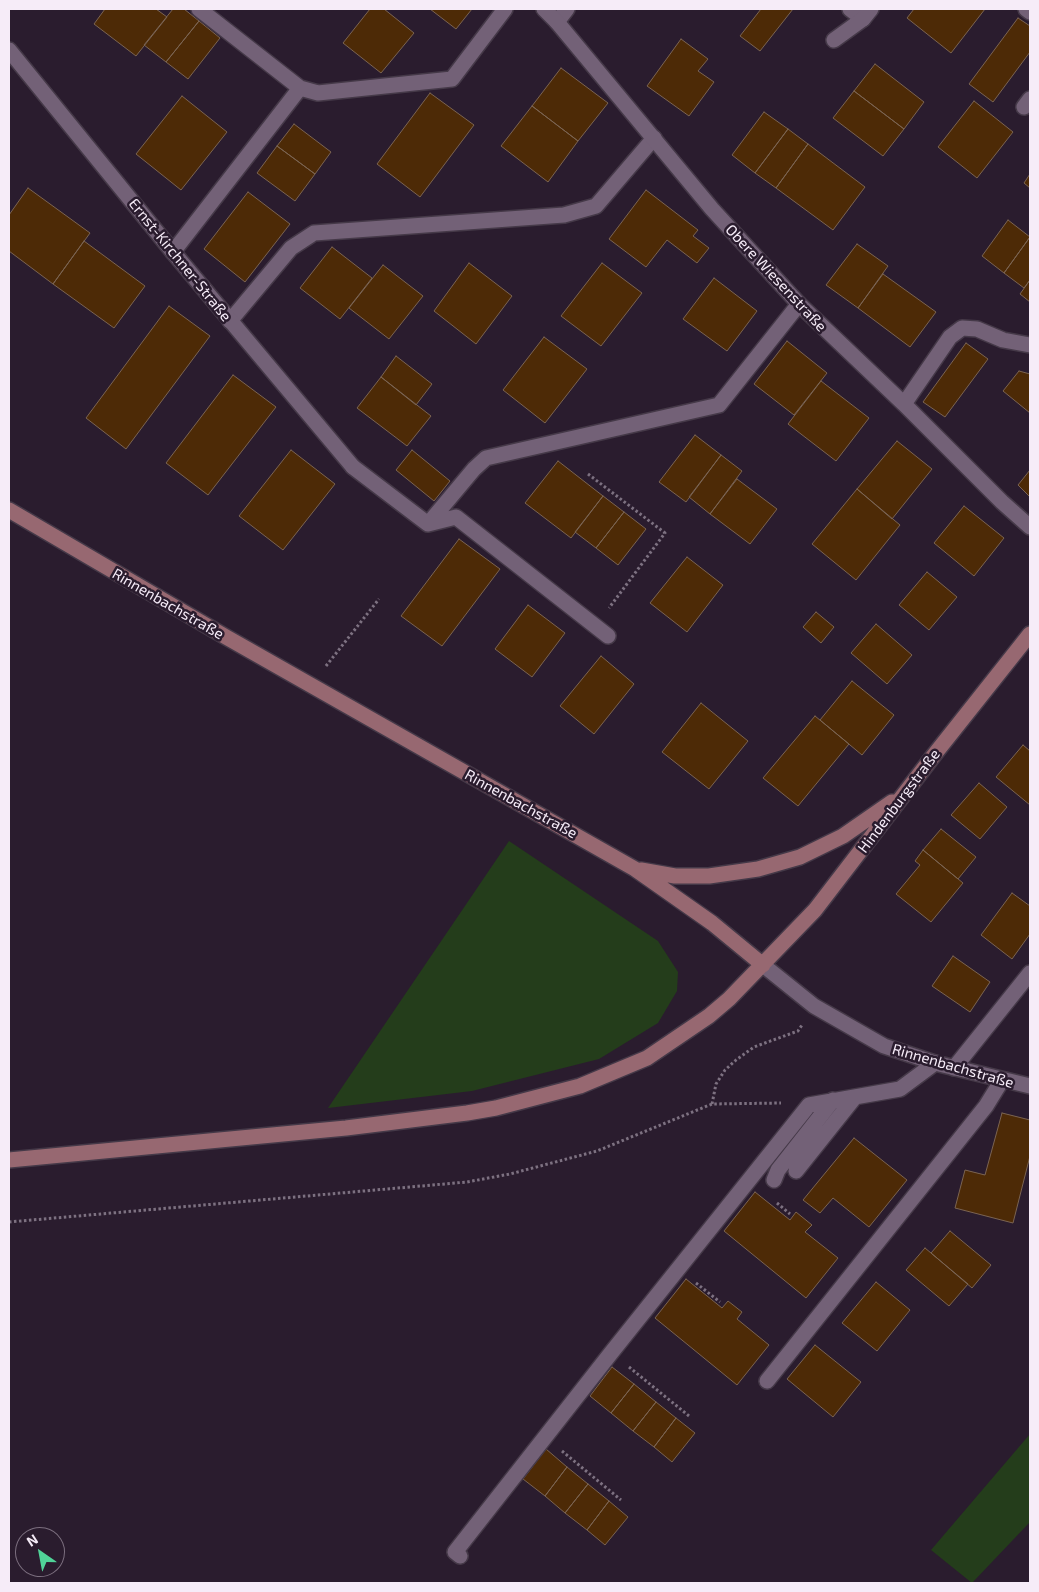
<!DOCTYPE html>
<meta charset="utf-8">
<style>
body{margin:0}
#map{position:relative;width:1039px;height:1592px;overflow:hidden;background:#2a1c2e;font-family:"Exo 2",sans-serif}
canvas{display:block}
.frame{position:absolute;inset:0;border:10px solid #f6ecf8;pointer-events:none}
.north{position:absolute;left:15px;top:1527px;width:50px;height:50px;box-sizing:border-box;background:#2a1c2e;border:1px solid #7c6f7f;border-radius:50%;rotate:327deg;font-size:14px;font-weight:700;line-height:20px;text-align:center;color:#f6ecf8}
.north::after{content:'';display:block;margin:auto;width:18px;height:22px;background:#50d398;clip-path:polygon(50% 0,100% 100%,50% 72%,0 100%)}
</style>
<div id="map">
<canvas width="1039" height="1592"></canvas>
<div class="frame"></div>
<div class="north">N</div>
</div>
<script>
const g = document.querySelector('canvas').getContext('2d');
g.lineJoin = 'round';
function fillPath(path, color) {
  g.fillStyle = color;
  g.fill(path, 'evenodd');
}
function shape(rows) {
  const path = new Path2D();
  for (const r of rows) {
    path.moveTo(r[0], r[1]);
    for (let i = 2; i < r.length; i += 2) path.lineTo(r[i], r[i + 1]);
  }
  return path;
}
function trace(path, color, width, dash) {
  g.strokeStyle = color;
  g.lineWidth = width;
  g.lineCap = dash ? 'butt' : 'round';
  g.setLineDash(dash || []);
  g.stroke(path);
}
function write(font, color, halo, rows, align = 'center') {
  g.font = font + ' "Exo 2",sans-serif';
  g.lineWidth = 5;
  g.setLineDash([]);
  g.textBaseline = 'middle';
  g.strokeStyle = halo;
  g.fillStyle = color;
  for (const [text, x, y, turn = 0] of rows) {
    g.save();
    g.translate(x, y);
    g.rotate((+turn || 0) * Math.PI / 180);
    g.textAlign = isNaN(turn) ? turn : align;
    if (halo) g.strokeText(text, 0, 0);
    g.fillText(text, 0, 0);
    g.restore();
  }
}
fillPath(shape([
 [509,841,658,941,678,972,677,991,658,1023,599,1059,472,1091,328,1108],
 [1030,1434,1030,1522,972,1583,931,1550]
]), '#243d1b');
const building = shape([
 [105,9,156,9,167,17,136,56,94,24,105,9],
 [173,9,184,9,199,21,166,62,144,45,173,9],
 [370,9,384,9,414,33,381,73,343,43,370,9],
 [430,9,472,9,456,29,430,9],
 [761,9,793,9,760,51,740,36,761,9],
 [914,9,985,9,951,53,907,18,914,9],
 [1018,18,1030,26,1030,52,993,102,969,84,1018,18],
 [199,21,220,38,188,79,166,62,199,21],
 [681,39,708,59,698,71,714,82,689,116,647,86,681,39],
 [875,64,924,102,904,129,854,91,875,64],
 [561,68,608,103,578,141,532,106,561,68],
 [854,91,904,129,883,156,833,118,854,91],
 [430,93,474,125,420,197,377,164,430,93],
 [182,96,227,132,181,190,136,154,182,96],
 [974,101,1013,132,977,178,938,147,974,101],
 [532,106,578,141,548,182,501,146,532,106],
 [764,112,788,129,755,173,732,155,764,112],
 [294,124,331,152,315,174,277,146,294,124],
 [788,129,808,144,776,188,755,173,788,129],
 [808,144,865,187,833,230,776,188,808,144],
 [277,146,315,174,295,201,257,173,277,146],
 [1030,174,1030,188,1024,183,1030,174],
 [28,188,90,233,53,284,9,251,9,215,28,188],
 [646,190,698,230,693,236,709,248,697,263,667,240,646,267,609,239,646,190],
 [248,192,290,224,245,282,204,249,248,192],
 [1008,220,1030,237,1004,273,982,256,1008,220],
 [1030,237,1030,280,1024,288,1004,273,1030,237],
 [84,241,145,286,114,328,53,284,84,241],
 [857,244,888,266,858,308,826,285,857,244],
 [332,247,372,278,340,319,300,288,332,247],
 [469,263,512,296,476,344,434,311,469,263],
 [602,263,642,293,601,346,561,316,602,263],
 [383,265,423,296,389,339,349,308,383,265],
 [883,274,936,312,910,347,858,308,883,274],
 [714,278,757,311,727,351,683,319,714,278],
 [1030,280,1030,302,1020,294,1030,280],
 [169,306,210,336,126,449,86,418,169,306],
 [544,337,587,369,545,423,503,390,544,337],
 [787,341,827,373,794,415,754,384,787,341],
 [966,343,988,359,945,417,923,402,966,343],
 [396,356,432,384,416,405,381,377,396,356],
 [1019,371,1030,374,1030,413,1003,391,1019,371],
 [233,375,276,407,208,495,166,463,233,375],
 [381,377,431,416,407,446,357,408,381,377],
 [821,381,869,418,836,461,788,424,821,381],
 [695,435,721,455,686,502,659,482,695,435],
 [897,441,932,469,892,519,857,489,897,441],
 [291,450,335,484,283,550,239,516,291,450],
 [412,450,450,481,434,501,396,470,412,450],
 [721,455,742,471,710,514,689,497,721,455],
 [558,461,603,496,571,538,525,503,558,461],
 [1030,470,1030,497,1018,485,1030,470],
 [737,479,777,509,750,544,710,514,737,479],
 [857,489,900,525,856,580,812,544,857,489],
 [603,496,624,512,596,548,575,532,603,496],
 [964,506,1004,538,974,576,934,543,964,506],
 [624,512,646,529,618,565,596,548,624,512],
 [459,539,500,569,442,646,401,616,459,539],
 [687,557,723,585,687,632,650,603,687,557],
 [927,572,957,597,929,630,899,605,927,572],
 [528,605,565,633,532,677,495,649,528,605],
 [816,612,834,627,821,643,803,627,816,612],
 [876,624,912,655,887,684,851,653,876,624],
 [601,656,634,684,594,734,560,706,601,656],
 [852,681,894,715,862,755,820,720,852,681],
 [701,703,748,741,709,789,662,752,701,703],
 [815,716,849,744,798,806,763,778,815,716],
 [1023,745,1030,751,1030,805,996,777,1023,745],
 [979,783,1007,807,980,839,951,815,979,783],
 [941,829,976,857,958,879,923,850,941,829],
 [923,850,963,883,931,922,896,894,920,865,915,861,923,850],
 [1012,893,1030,906,1030,934,1012,959,981,935,1012,893],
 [953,956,990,982,970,1012,932,986,953,956],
 [1002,1113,1030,1120,1030,1156,1013,1223,955,1208,965,1170,985,1175,1002,1113],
 [854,1138,907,1180,869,1227,833,1198,820,1213,803,1200,854,1138],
 [755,1192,790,1220,796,1212,812,1225,805,1232,838,1258,806,1298,724,1231,755,1192],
 [950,1231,991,1265,972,1288,931,1253,950,1231],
 [925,1248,968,1284,949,1306,906,1270,925,1248],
 [686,1279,722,1308,728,1301,742,1312,737,1319,769,1345,737,1385,655,1318,686,1279],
 [876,1282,910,1310,877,1351,842,1323,876,1282],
 [815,1345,861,1382,833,1417,787,1379,815,1345],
 [612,1367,634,1384,611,1413,590,1396,612,1367],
 [634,1384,656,1402,633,1431,611,1413,634,1384],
 [656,1402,676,1418,654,1447,633,1431,656,1402],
 [676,1418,695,1433,672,1462,654,1447,676,1418],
 [546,1449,567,1467,545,1496,523,1479,546,1449],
 [567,1467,588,1484,565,1513,545,1496,567,1467],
 [588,1484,609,1501,587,1530,565,1513,588,1484],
 [609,1501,628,1517,605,1545,587,1530,609,1501]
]);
fillPath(building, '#4d2a06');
trace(building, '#7b6452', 1);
const service = shape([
 [199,9,300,88],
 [850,9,863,19],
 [557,22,567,9],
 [173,252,300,88,318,93,452,79,505,9],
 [230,321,291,248,314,233,564,215,596,206,654,138],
 [353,467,428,524,456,517,608,636],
 [428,524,474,469,486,458,719,405,799,304],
 [954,1068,1030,973],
 [796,1171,855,1097],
 [774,1180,778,1170,833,1100],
 [767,1381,986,1106,1002,1080],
 [460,1556,455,1552,611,1353,809,1105,900,1089,935,1063]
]);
const minor = shape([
 [544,9,557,22,712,209,799,304,904,404,1002,502,1030,527],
 [1026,9,1030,12],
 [834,40,863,19,871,9],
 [9,50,173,252,353,467],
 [1024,107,1030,99],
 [904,404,950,337,962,328,977,329,1003,340,1030,345]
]);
const tertiary = shape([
 [763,965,814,1006,884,1046,935,1063,1030,1086]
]);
const secondary = shape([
 [9,510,226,637,635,869,712,923,763,965],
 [641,870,675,876,709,876,758,869,800,857,843,836,892,802],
 [9,1160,346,1128,467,1113,496,1108,580,1086,647,1058,709,1016,729,999,815,910,934,755,1030,634]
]);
trace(service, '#453948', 18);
trace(minor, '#453948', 18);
trace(tertiary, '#453948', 18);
trace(secondary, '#453948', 18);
trace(shape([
 [588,474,665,533,609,608],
 [326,666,379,599],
 [712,1104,716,1084,725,1070,736,1060,754,1047,798,1031,802,1025],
 [777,1203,790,1214],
 [9,1222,467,1182,510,1174,597,1151,712,1104,781,1103],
 [696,1283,720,1302],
 [629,1367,689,1416],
 [562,1451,621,1500]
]), '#7d7181', 3, [2.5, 2.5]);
trace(service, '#736177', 15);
trace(minor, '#736177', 15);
trace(tertiary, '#736177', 15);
trace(secondary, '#976871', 15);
write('15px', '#f6ecf8', '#2a1c2e', [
 ["Ernst-Kirchner-Straße",180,260,51],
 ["Obere Wiesenstraße",776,278,47],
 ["Rinnenbachstraße",168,604,30],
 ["Hindenburgstraße",899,801,-53],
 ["Rinnenbachstraße",521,804,29],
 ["Rinnenbachstraße",953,1066,16]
]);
</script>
